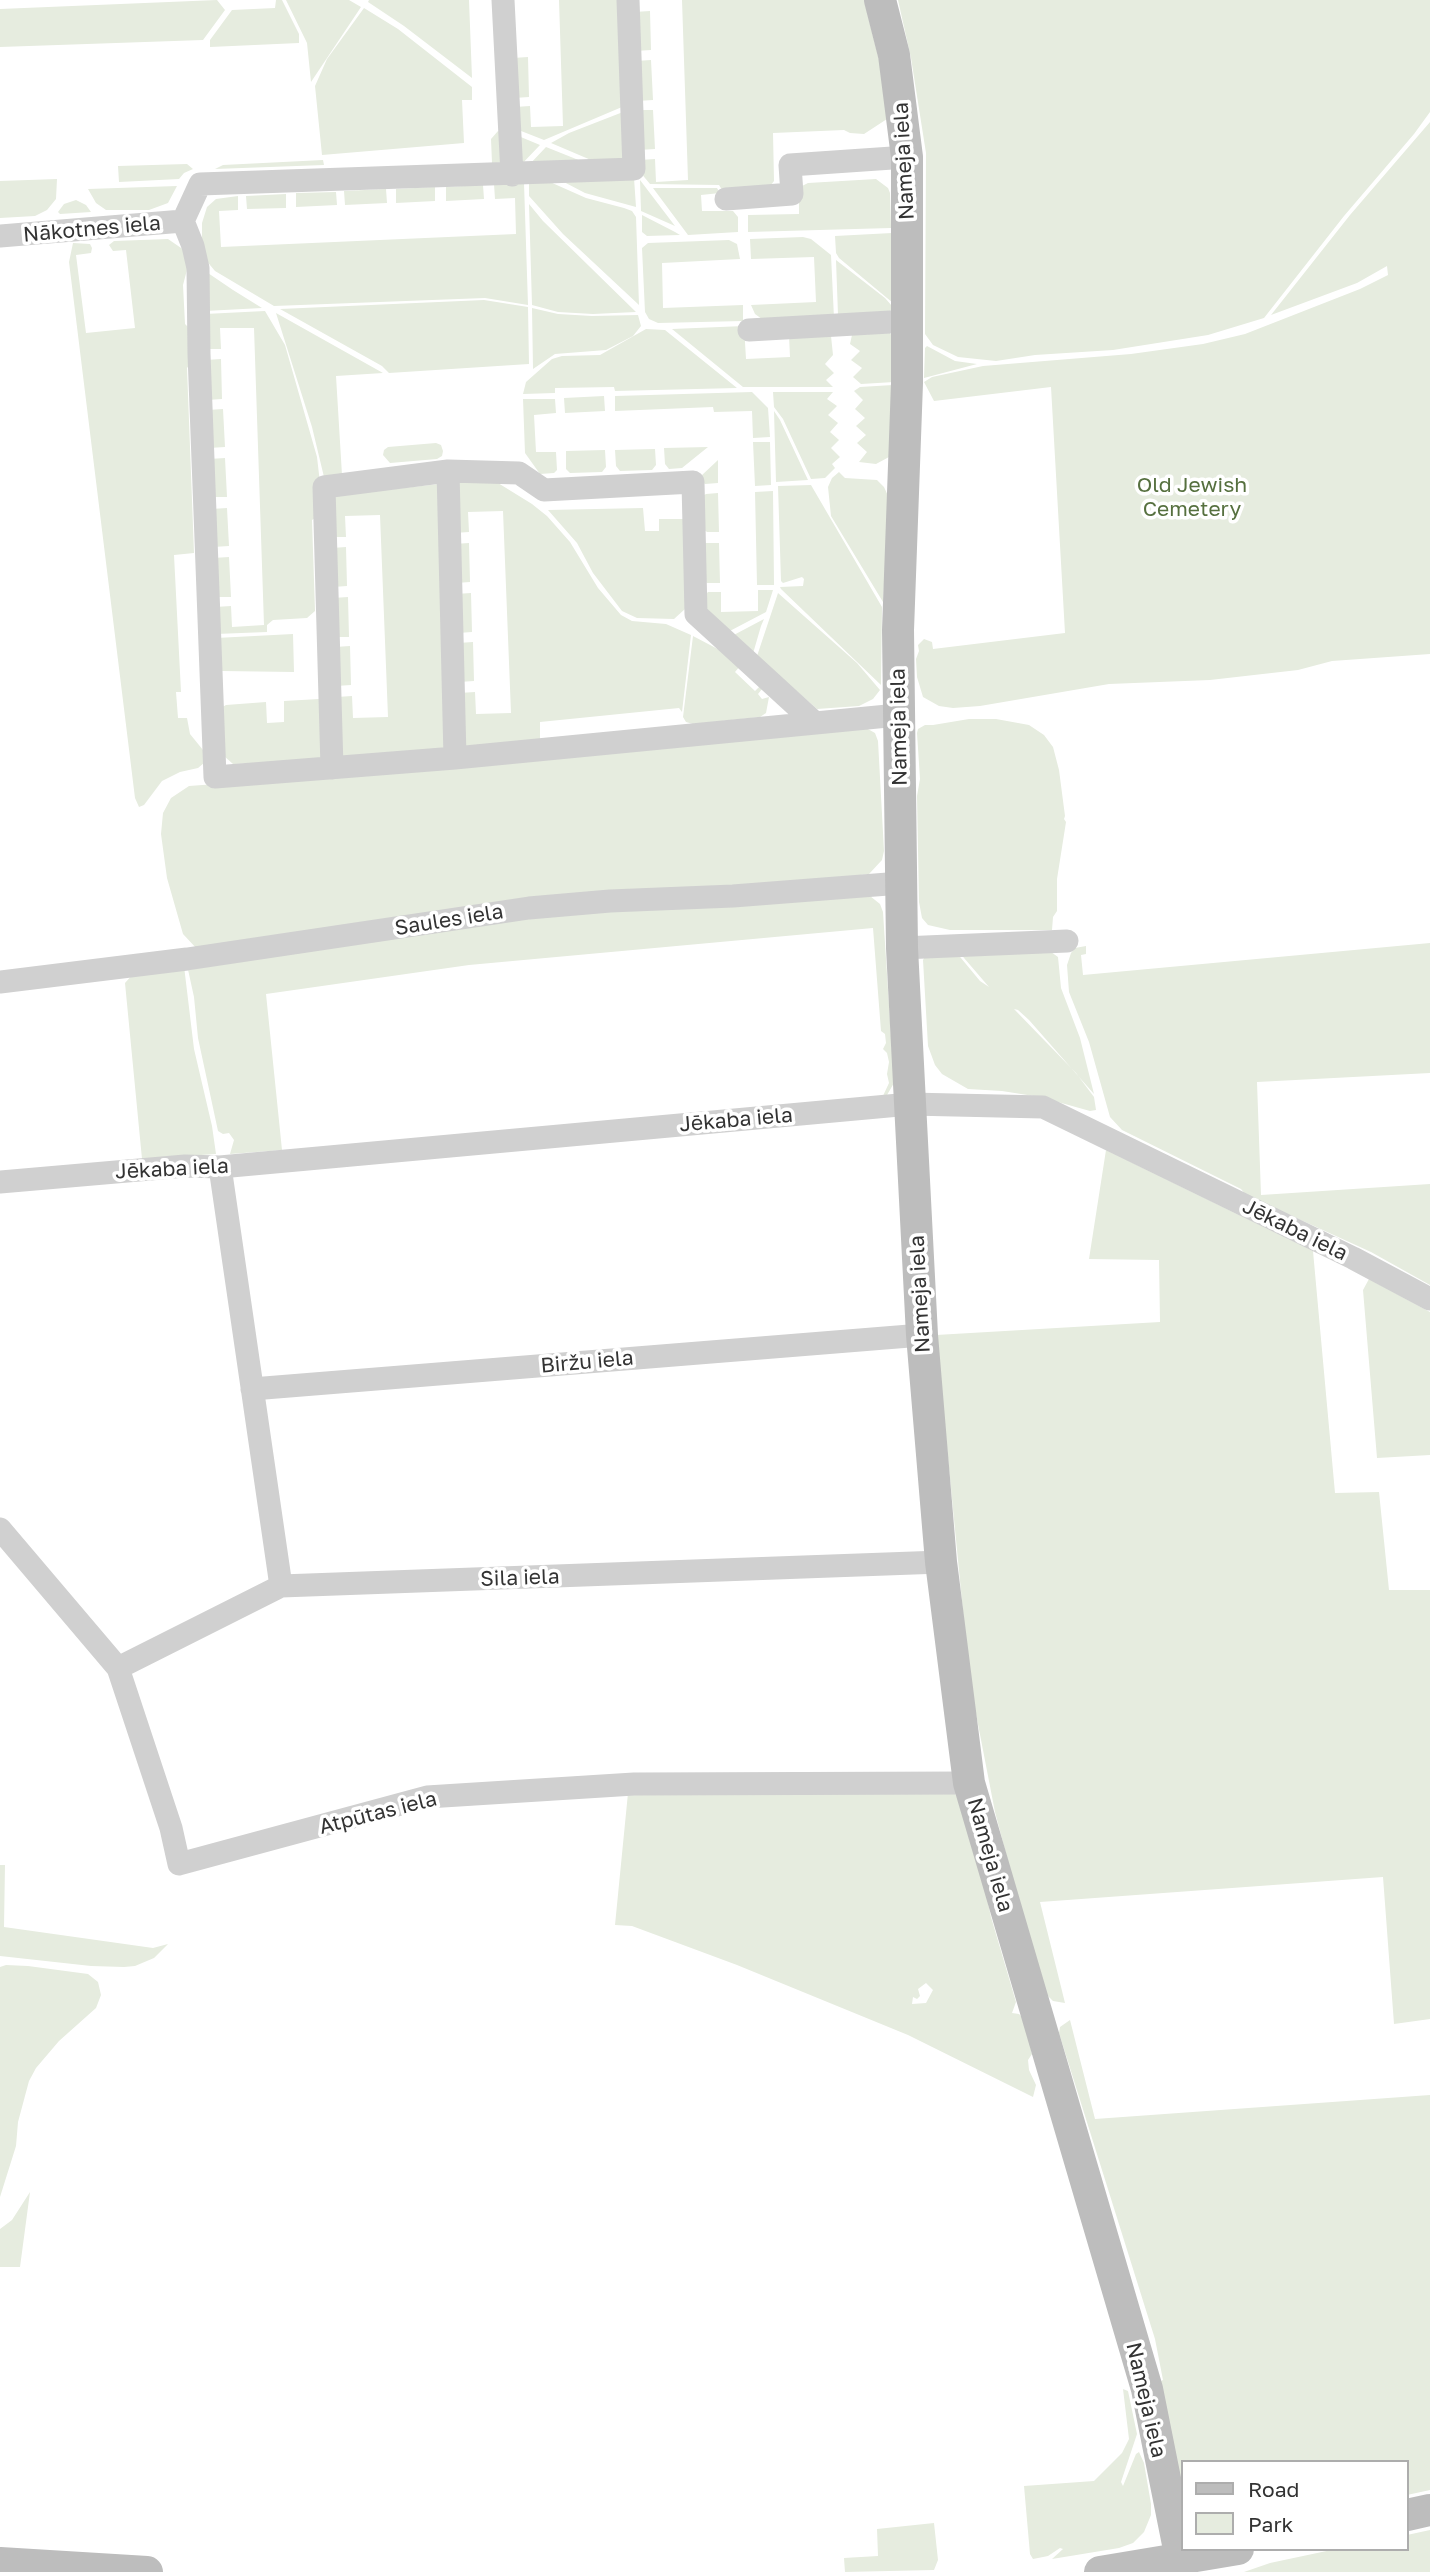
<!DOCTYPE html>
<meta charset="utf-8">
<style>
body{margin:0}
#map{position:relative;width:1430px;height:2572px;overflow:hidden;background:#fff;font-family:"Golos Text",sans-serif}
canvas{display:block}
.legend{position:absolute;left:1181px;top:2460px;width:228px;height:91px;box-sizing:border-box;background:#fff;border:2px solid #adadad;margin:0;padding:9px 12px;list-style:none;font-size:21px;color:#333}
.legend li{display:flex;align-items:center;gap:14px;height:35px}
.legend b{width:35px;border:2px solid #adadad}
</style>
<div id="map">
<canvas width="1430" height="2572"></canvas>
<ul class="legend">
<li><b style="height:9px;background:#bdbdbd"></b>Road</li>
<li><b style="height:19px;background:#e6ecdf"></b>Park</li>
</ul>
</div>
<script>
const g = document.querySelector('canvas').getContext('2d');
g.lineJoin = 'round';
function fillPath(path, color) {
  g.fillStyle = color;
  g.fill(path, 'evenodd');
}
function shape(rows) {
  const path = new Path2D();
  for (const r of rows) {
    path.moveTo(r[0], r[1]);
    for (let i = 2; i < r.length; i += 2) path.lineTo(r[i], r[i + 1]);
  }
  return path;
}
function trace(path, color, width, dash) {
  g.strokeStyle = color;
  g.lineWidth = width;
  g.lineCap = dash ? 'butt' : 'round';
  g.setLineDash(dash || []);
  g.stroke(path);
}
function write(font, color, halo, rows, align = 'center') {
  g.font = font + ' "Golos Text",sans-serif';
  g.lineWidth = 7;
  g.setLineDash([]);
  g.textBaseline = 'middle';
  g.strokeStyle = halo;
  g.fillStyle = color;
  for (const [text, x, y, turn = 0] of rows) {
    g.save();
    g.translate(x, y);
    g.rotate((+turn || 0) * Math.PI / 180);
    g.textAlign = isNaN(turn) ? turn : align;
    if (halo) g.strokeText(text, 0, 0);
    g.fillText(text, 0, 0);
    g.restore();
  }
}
fillPath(shape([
 [217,0,225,10,203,40,0,47,0,9],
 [276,0,282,0,299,34,299,43,210,47,210,40,232,10,275,8],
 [286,0,349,0,361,7,311,82,307,43],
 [369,0,469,0,472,78,404,26,368,2],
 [559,0,620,0,622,107,544,140,516,129,515,107,530,106,531,127,563,126],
 [682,0,864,0,882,72,887,119,864,134,850,133,844,130,773,133,774,181,771,185,724,193,719,185,650,184,640,172,640,160,655,159,656,182,688,180],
 [898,0,1430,0,1430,112,1414,134,1344,216,1264,318,1208,335,1113,350,1035,355,996,361,958,357,933,345,925,334,926,153,911,58],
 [364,8,398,29,472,87,472,100,462,100,464,143,322,155,315,86,327,59],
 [650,11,651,50,635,51,634,12],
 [528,57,529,97,514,98,513,58],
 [651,60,653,100,637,101,636,61],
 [637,110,653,110,655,149,639,150],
 [623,112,624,162,598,163,551,143,569,133],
 [1430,122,1430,654,1332,661,1298,670,1210,680,1109,684,980,706,953,708,939,706,923,697,917,677,916,659,919,651,918,645,924,639,932,642,933,649,1065,633,1051,387,934,401,924,382,932,377,983,366,1131,354,1203,344,1245,334,1360,289,1388,275,1387,266,1357,283,1271,315,1350,215],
 [498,131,500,132,506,162,492,163,491,139],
 [516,135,540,145,519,167],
 [546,147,586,163,528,166],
 [323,160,324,165,215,169,223,165],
 [187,164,193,169,184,173,179,179,119,182,118,166],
 [634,178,636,207,585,193,562,181],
 [57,179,56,199,47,210,35,216,0,218,0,181],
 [876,179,888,188,890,193,891,228,748,232,748,215,799,214,799,193,802,186,808,183],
 [640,180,675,226,641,211],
 [550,182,586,198,624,208,632,211,636,217,639,305,563,234,529,196,529,183],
 [524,183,528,305,485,298,274,306,215,271,205,259,202,244,202,223,207,207,216,199,238,196,238,210,219,211,221,247,516,234,515,198,495,199,494,184],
 [483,185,484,199,446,201,446,187],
 [177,186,168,203,149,210,106,210,96,203,88,189],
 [435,187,435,201,396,203,396,189],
 [653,188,717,188,720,193,701,195,702,211,733,211,738,217,738,232,688,235],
 [386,189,387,203,345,205,344,191],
 [336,192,337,205,296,207,296,193],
 [286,194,286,208,247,209,246,196],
 [76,200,86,205,91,212,60,214,58,212,64,204],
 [529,204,543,221,636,312,593,314,558,312,532,305],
 [642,215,675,232,680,235,647,236,642,232],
 [892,233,893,303,839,258,836,253,835,236],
 [803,237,811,239,831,255,834,318,762,319,755,314,751,305,816,302,814,257,751,259,750,239],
 [168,239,184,250,188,266,183,285,185,324,193,332,194,360,187,368,194,553,174,555,181,692,176,692,178,718,187,718,190,734,203,750,204,763,198,768,180,772,162,781,144,805,139,807,135,798,69,262,73,243,90,244,92,248,91,253,76,255,86,333,135,328,126,250,113,251,109,245,114,241],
 [729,240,737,244,740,259,662,263,663,308,743,305,743,321,658,323,649,319,645,312,642,248,648,243],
 [836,260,885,298,892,306,890,313,838,315],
 [205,271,233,290,262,308,205,311],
 [484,300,528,307,529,364,389,373,382,366,280,309],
 [532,308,558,314,592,316,638,315,641,326,633,336,606,350,555,354,533,369],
 [265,311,285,345,317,457,320,483,315,518,312,520,315,611,307,618,273,620,267,625,267,632,216,634,215,607,231,606,232,627,264,625,254,328,220,328,221,349,208,349,205,314],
 [276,313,383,373,336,376,342,475,324,477,312,427],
 [744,326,746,359,790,357,789,335,831,336,833,355,825,364,834,373,826,380,833,387,743,387,672,329],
 [646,329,665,330,737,388,615,391,614,387,555,388,555,393,523,394,526,382,552,359,562,356,600,355],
 [890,333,893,338,894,382,861,384,853,377,862,368,851,360,860,351,850,344,852,335],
 [927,346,955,361,977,364,924,378,925,348],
 [221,359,222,399,207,400,206,360],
 [893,385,889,457,876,464,859,462,867,452,857,443,866,435,856,426,865,418,855,409,863,400,854,391,860,387],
 [752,392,768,408,770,437,753,438,752,411,714,412,713,407,615,411,615,396],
 [773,392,833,392,827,399,837,406,828,415,838,423,830,432,839,440,831,448,840,457,832,464,835,468,825,478,811,479,783,419,774,407],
 [604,396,605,411,565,413,564,398],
 [523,399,555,399,556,413,534,415,536,452,556,452,557,470,554,473,540,474,525,453],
 [223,409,225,447,209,448,208,410],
 [774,411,780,420,808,480,776,482],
 [753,442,770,442,771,485,755,486],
 [436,443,441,445,443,451,442,456,437,459,390,463,383,455,384,450,388,447],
 [708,447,682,468,669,469,665,464,664,448],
 [655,449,656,465,652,470,620,471,616,466,615,450],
 [605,450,606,467,602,472,570,473,566,469,566,451],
 [225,458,227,497,211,497,209,459],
 [718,460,718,483,705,484,701,481,701,476],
 [839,472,845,478,877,480,884,487,889,498,883,602,831,516,828,487,832,478],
 [458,482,498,483,532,504,547,516,570,542,598,588,621,615,632,621,666,624,691,635,682,712,679,708,540,722,540,740,465,746,459,693,475,692,476,714,511,713,503,511,468,512,469,532,454,533],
 [439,484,447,745,443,748,346,758,341,755,337,697,352,696,353,718,388,717,380,515,345,516,346,537,331,537,332,496],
 [811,485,882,607,881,685,781,589,780,587,803,586,804,579,802,577,783,583,781,581,778,486],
 [773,491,774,585,757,585,755,492],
 [718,493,719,532,707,532,702,528,701,497,706,494],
 [227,508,229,546,213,547,211,509],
 [643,508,645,531,659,531,659,519,684,519,685,609,674,619,637,618,622,611,593,573,577,543,548,510],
 [469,543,470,582,456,583,454,544],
 [706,543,719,543,720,583,707,583,703,579,702,546],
 [346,547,347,586,333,587,332,548],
 [229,557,231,597,215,597,213,558],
 [758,590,773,590,766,612,726,633,708,616,704,596,708,592,721,592,721,612,758,611],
 [471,593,472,632,458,633,456,594],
 [778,593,857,663,880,690,873,699,859,706,817,709,757,656],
 [348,597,349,637,335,637,333,598],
 [764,619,761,626,752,657,730,637],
 [293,634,294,672,222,671,216,638],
 [693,636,731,656,741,665,735,672,755,691,762,684,762,689,758,694,762,699,769,697,766,713,760,717,693,724,686,722,683,717],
 [473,642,474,681,459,682,458,643],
 [350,646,351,685,336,686,335,647],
 [319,699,321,758,313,762,233,764,224,756,221,708,226,705,266,702,267,723,284,722,284,701],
 [969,719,996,719,1029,725,1044,735,1053,747,1059,770,1065,816,1064,819,1066,822,1057,879,1057,911,1053,917,1052,930,950,930,928,925,922,918,919,902,917,796,920,779,917,733,918,729,925,725,933,725],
 [866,728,875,733,878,741,884,851,882,860,869,874,197,949,183,934,167,878,161,834,163,813,171,798,189,786,432,768],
 [870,896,880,904,883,912,894,1083,887,1095,882,1098,889,1083,887,1074,889,1062,887,1053,883,1049,886,1043,885,1034,881,1031,873,928,469,965,266,994,282,1150,230,1154,234,1140,229,1133,223,1134,218,1131,198,1038,194,997,187,965,521,915],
 [1430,943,1430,1073,1257,1082,1261,1195,1430,1184,1430,1285,1371,1252,1246,1195,1241,1189,1122,1130,1110,1117,1089,1042,1069,992,1067,965,1071,953,1075,948,1086,946,1086,954,1081,955,1083,975],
 [958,951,1051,952,1058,957,1061,988,1080,1038,1094,1094,1029,1020,1018,1010,1014,1009,1076,1073,1094,1097,1096,1110,1090,1111,1040,1097,1002,1091,968,1089,942,1074,935,1065,928,1046,923,960,926,955,956,952,980,981,989,987],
 [184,966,194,1049,212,1126,216,1154,142,1159,125,983,134,973],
 [1106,1150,1313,1251,1335,1493,1379,1492,1389,1590,1430,1590,1430,2019,1394,2024,1383,1877,1040,1902,1065,2003,1053,2001,1047,1995,1023,1918,995,1812,970,1683,936,1335,1160,1322,1159,1260,1089,1259],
 [1369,1279,1430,1312,1430,1455,1377,1458,1363,1290],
 [949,1789,957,1796,972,1834,969,1840,975,1843,991,1917,1016,2002,1012,2013,1019,2014,1024,2019,1032,2054,1028,2060,1029,2070,1036,2085,1033,2097,908,2035,737,1965,632,1926,615,1925,628,1793],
 [926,1983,933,1990,926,2003,912,2004,913,1997,917,1999,920,1996,918,1989],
 [0,1865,5,1865,4,1927,153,1948,168,1944,154,1958,135,1966,124,1967,91,1966,0,1956],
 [6,1965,28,1966,88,1974,98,1982,101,1995,96,2008,59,2041,36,2068,29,2081,18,2122,16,2146,0,2197,0,1967],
 [1070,2020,1095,2119,1430,2095,1430,2490,1407,2495,1407,2462,1183,2462,1183,2479,1177,2480,1157,2383,1163,2380,1155,2339,1059,2033,1060,2027],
 [30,2192,20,2267,0,2267,0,2229,12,2220],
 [1123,2389,1128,2391,1137,2434,1121,2482,1123,2486,1136,2454,1139,2452,1144,2463,1151,2504,1151,2515,1144,2532,1133,2543,1119,2548,1052,2559,1063,2549,1060,2548,1048,2556,1033,2559,1030,2554,1024,2486,1094,2481,1122,2453,1129,2439],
 [934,2523,938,2560,934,2570,845,2572,844,2558,878,2556,877,2529],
 [1430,2530,1430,2572,1244,2572,1270,2563,1336,2549,1407,2549,1407,2535]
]), '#e6ecdf');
trace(shape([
 [503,0,512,175],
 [628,0,634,169,200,184,183,221,193,246,198,268,199,354,215,777,455,758,898,715],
 [726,199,792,194,790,165,907,157],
 [0,236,183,221],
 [749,330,908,321],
 [448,471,455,758],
 [332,768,324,487,448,471,519,473,544,490,693,482,696,614,814,722],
 [902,948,1067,941],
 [0,982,187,959,529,908,610,901,733,896,901,883],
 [220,1167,281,1586],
 [0,1182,185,1166,220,1167,910,1104,1043,1107,1353,1258,1430,1299],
 [252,1389,922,1335],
 [0,1529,118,1668,171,1828,179,1864,427,1797,634,1784,969,1783],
 [118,1668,281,1586,941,1562]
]), '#d0d0d0', 23);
trace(shape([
 [880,0,894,55,907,157,907,383,898,630,902,948,922,1335,941,1562,969,1783,1147,2389,1181,2559],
 [1407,2515,1430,2510],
 [0,2563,147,2572],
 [1100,2572,1238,2549]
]), '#bdbdbd', 32);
write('21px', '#333', '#fff', [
 ["Nameja iela",904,161,-93],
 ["Nākotnes iela",92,229,-5],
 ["Nameja iela",899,727,-91],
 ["Saules iela",449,920,-9],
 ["Jēkaba iela",736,1120,-5],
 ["Jēkaba iela",172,1169,-3],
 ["Jēkaba iela",1295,1230,26],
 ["Nameja iela",920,1294,-93],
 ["Biržu iela",587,1362,-5],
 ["Sila iela",520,1578,-2],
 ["Atpūtas iela",378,1813,-14],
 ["Nameja iela",990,1855,74],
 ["Nameja iela",1146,2400,77]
]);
write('21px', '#56703f', '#fff', [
 ["Old Jewish",1192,485],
 ["Cemetery",1192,509]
]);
</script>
